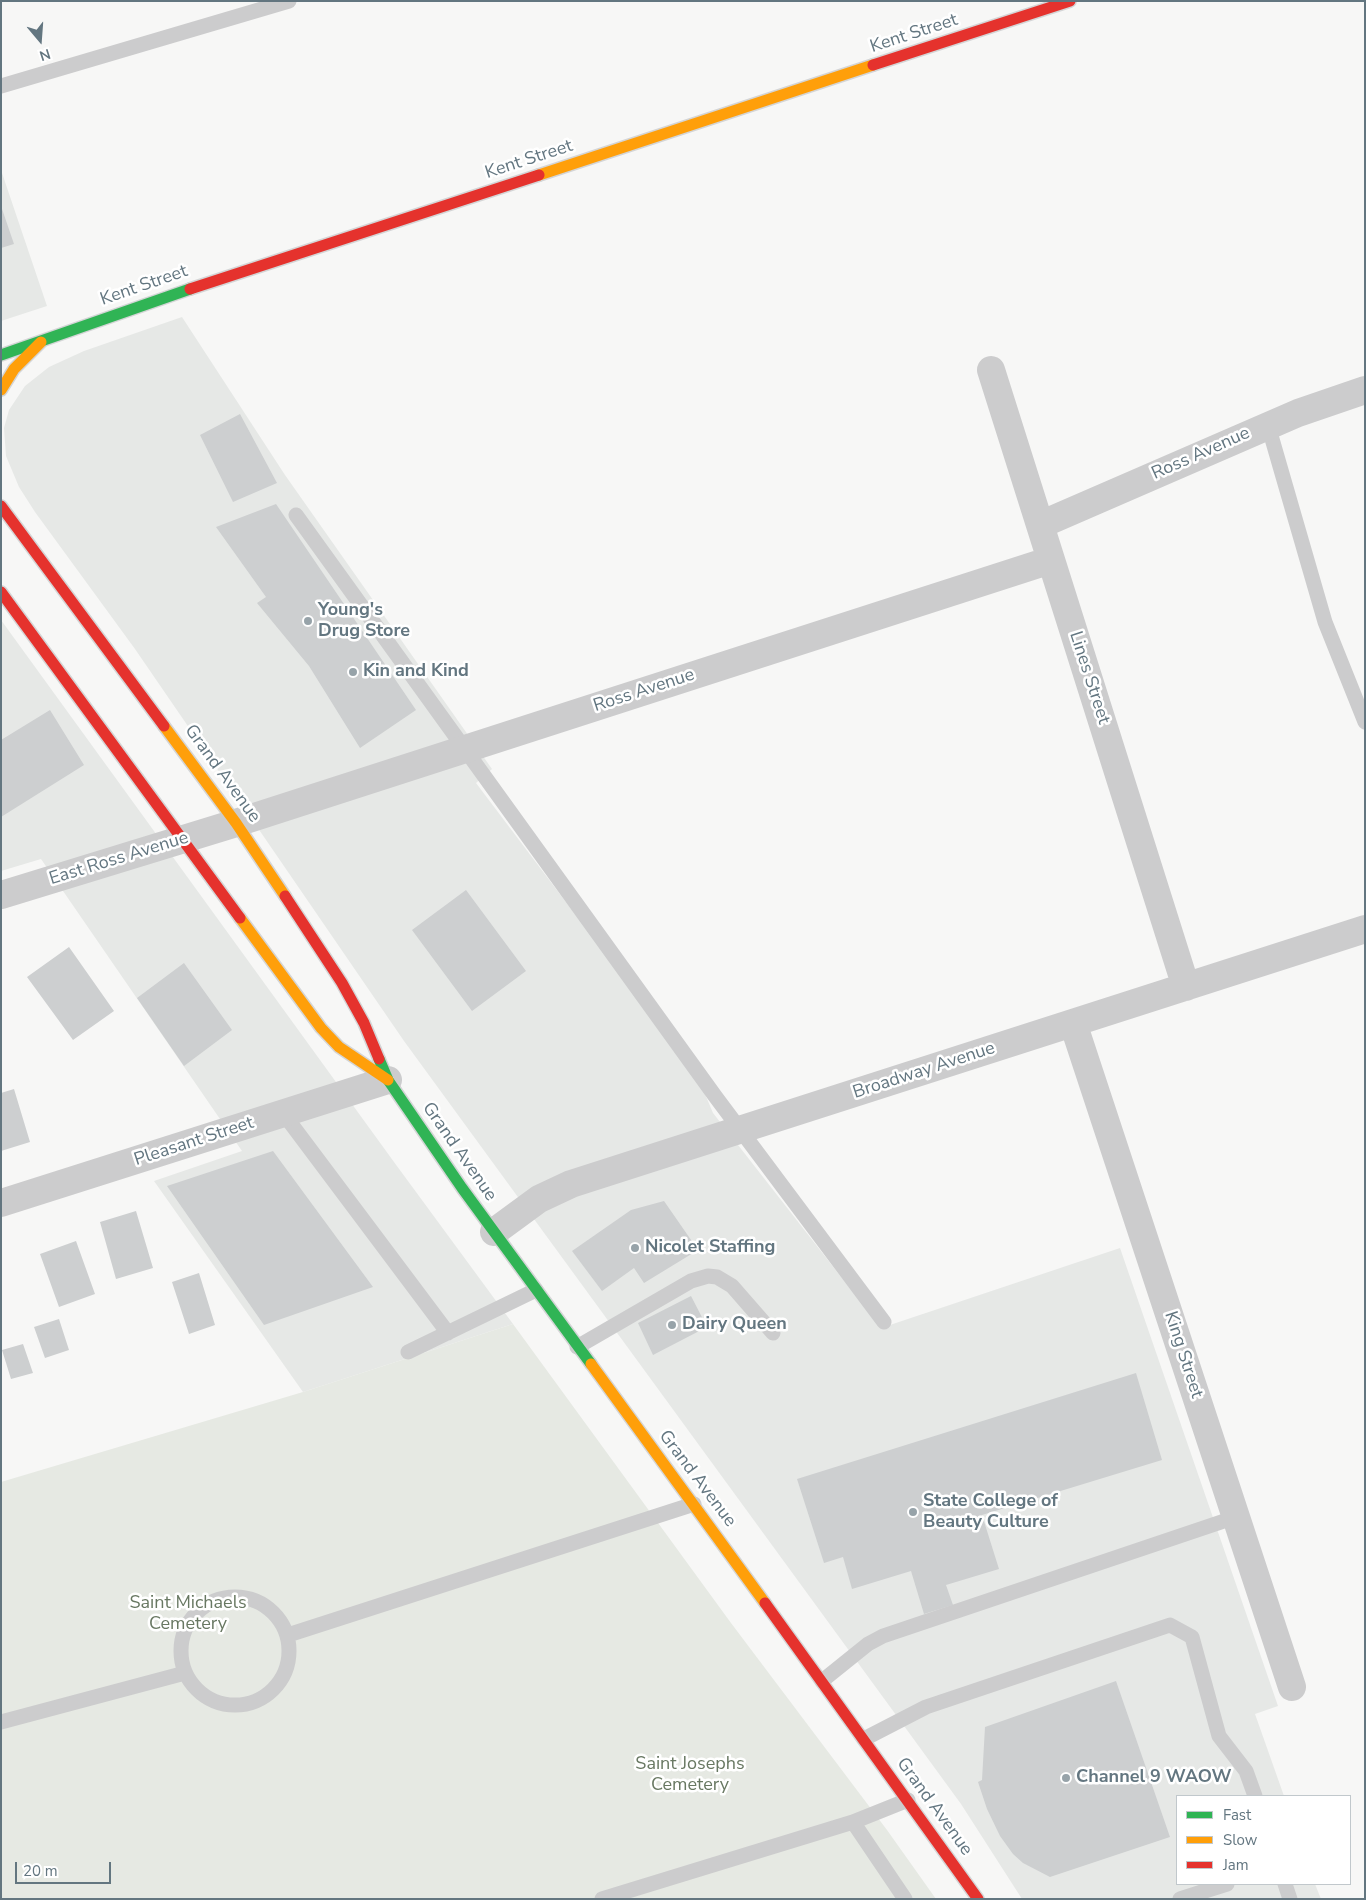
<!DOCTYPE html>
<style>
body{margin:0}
#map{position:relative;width:1366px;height:1900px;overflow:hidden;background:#f7f7f6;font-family:"Nunito Sans",sans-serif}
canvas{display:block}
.frame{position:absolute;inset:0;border:2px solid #637680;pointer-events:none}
.legend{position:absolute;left:1176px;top:1795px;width:175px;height:90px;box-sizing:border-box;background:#fff;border:1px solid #c1c8cc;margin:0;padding:6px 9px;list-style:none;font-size:15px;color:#637680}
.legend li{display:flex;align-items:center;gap:10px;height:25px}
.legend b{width:25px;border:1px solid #c1c8cc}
.north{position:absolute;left:15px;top:15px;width:50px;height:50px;-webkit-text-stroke:4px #fff;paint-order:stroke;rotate:162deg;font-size:14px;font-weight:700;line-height:20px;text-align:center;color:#637680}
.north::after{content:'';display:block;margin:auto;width:18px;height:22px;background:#637680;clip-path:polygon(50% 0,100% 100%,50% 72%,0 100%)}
.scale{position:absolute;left:15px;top:1862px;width:96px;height:22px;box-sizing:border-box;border:2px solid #637680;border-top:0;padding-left:6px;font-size:15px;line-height:18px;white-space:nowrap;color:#637680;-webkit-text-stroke:4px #fff;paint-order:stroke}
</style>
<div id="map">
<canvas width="1366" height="1900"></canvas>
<div class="frame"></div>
<ul class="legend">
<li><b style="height:6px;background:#30b455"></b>Fast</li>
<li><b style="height:6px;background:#ff9f0a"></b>Slow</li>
<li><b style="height:6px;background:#e5322d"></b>Jam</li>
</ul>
<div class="north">N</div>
<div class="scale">20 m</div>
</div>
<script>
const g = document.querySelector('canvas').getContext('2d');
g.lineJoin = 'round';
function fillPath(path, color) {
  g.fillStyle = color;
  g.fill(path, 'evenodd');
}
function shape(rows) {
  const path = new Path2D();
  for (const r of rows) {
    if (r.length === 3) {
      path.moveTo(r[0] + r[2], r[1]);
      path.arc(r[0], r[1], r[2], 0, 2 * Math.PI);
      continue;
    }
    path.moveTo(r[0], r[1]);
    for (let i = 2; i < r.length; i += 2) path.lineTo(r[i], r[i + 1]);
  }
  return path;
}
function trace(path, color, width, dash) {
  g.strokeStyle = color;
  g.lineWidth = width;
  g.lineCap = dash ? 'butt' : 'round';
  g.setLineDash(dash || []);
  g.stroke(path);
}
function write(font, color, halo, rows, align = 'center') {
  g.font = font + ' "Nunito Sans",sans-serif';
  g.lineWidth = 5;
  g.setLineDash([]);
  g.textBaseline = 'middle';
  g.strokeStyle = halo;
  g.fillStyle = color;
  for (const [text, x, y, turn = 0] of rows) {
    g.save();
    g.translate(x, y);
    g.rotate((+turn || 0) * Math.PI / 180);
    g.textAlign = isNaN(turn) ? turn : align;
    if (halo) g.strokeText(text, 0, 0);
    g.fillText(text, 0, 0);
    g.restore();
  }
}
fillPath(shape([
 [1,170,47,306,1,321],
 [182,317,285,475,492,769,476,783,655,1020,705,1094,713,1113,881,1328,1120,1248,1278,1706,1255,1714,1284,1796,1177,1796,1177,1884,1315,1884,1321,1899,1022,1899,961,1804,404,1041,135,649,35,512,19,487,6,456,4,428,9,410,25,386,49,367,84,351],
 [1,620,394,1162,513,1324,303,1392,154,1181,242,1151,41,859,1,871]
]), '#e6e8e6');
fillPath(shape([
 [513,1324,731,1623,887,1830,936,1899,1,1899,1,1482,303,1392]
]), '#e6e9e3');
fillPath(shape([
 [1,206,14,244,1,248],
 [240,414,277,483,233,502,200,435],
 [276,504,416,710,360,748,309,666,257,603,266,597,216,527],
 [50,710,84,765,1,817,1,740],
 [466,890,526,971,472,1011,412,930],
 [69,947,114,1011,73,1040,27,977],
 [184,963,232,1030,184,1066,137,998],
 [14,1089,30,1142,1,1151,1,1093],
 [273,1151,373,1287,264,1325,167,1186],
 [664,1201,698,1250,644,1283,634,1268,602,1291,572,1251,631,1210],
 [136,1211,153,1268,116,1279,100,1222],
 [76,1241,95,1294,59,1307,40,1254],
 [199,1273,215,1325,189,1334,172,1282],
 [691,1296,707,1327,653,1355,638,1323],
 [59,1319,69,1350,45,1358,34,1327],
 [23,1344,33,1373,11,1379,2,1350],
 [1136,1373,1162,1460,982,1515,999,1569,946,1585,953,1605,924,1614,911,1571,852,1589,843,1557,824,1563,797,1479],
 [1116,1681,1170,1837,1050,1877,1023,1863,1013,1854,1000,1836,987,1809,978,1782,982,1780,985,1727]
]), '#cdcfd0');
const fast = shape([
 [1,355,190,289],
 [379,1059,388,1080,462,1188,591,1364]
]);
const slow = shape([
 [539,175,873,65],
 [1,390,14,369,41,342],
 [164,726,236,823,285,896],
 [240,918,321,1028,339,1047,388,1080],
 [591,1364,765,1603]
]);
const jam = shape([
 [873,65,1070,1],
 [190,289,539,175],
 [1,506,164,726],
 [1,592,240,918],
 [285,896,342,983,364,1023,379,1059],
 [765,1603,978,1899]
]);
trace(fast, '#d4d5d6', 14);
trace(slow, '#d4d5d6', 14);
trace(jam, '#d4d5d6', 14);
trace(shape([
 [1,86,289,1],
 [1268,425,1325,622,1365,722],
 [296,515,715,1096,884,1322],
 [283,1113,448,1333],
 [577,1347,691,1281,708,1276,717,1277,732,1286,773,1333],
 [408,1352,536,1290],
 [235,1651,54],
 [288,1635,694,1504],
 [822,1681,868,1644,883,1636,1236,1517],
 [1,1722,185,1673],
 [864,1739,926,1707,1170,1625,1192,1637,1219,1736,1246,1771,1255,1796],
 [853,1822,905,1899],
 [1285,1884,1290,1899],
 [602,1899,853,1822,908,1800],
 [1180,1899,1227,1884]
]), '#cccccd', 15);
trace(shape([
 [991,370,1186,987],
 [1040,525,1298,413,1365,390],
 [1,895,236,823,1051,560],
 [1073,1023,1292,1687],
 [1,1203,388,1080],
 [494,1232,539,1199,571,1184,1365,929]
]), '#cccccd', 28);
trace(fast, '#30b455', 11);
trace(slow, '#ff9f0a', 11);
trace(jam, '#e5322d', 11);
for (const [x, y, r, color] of [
 [308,621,5,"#97a3a9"],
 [353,672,5,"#97a3a9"],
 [635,1248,5,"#97a3a9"],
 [672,1325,5,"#97a3a9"],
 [913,1512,5,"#97a3a9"],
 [1066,1778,5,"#97a3a9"]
]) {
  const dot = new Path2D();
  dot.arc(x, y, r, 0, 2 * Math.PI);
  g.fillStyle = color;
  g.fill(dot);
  trace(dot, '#fff', 2);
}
write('18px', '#637680', '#fff', [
 ["Kent Street",914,34,-18],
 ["Kent Street",529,160,-18],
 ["Kent Street",144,286,-19],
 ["Ross Avenue",1201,454,-24],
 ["Lines Street",1089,678,72],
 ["Ross Avenue",644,691,-18],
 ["Grand Avenue",222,774,54],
 ["East Ross Avenue",119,859,-17],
 ["Broadway Avenue",924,1071,-18],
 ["Pleasant Street",194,1142,-18],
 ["Grand Avenue",459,1152,55],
 ["King Street",1183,1355,72],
 ["Grand Avenue",697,1479,53],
 ["Grand Avenue",934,1807,54]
]);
write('bold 18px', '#637680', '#fff', [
 ["Young's",318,611],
 ["Drug Store",318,632],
 ["Kin and Kind",363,672],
 ["Nicolet Staffing",645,1248],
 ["Dairy Queen",682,1325],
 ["State College of",923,1502],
 ["Beauty Culture",923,1523],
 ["Channel 9 WAOW",1076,1778]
], 'left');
write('18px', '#687862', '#fff', [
 ["Saint Michaels",188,1604],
 ["Cemetery",188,1625],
 ["Saint Josephs",690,1765],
 ["Cemetery",690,1786]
]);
</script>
